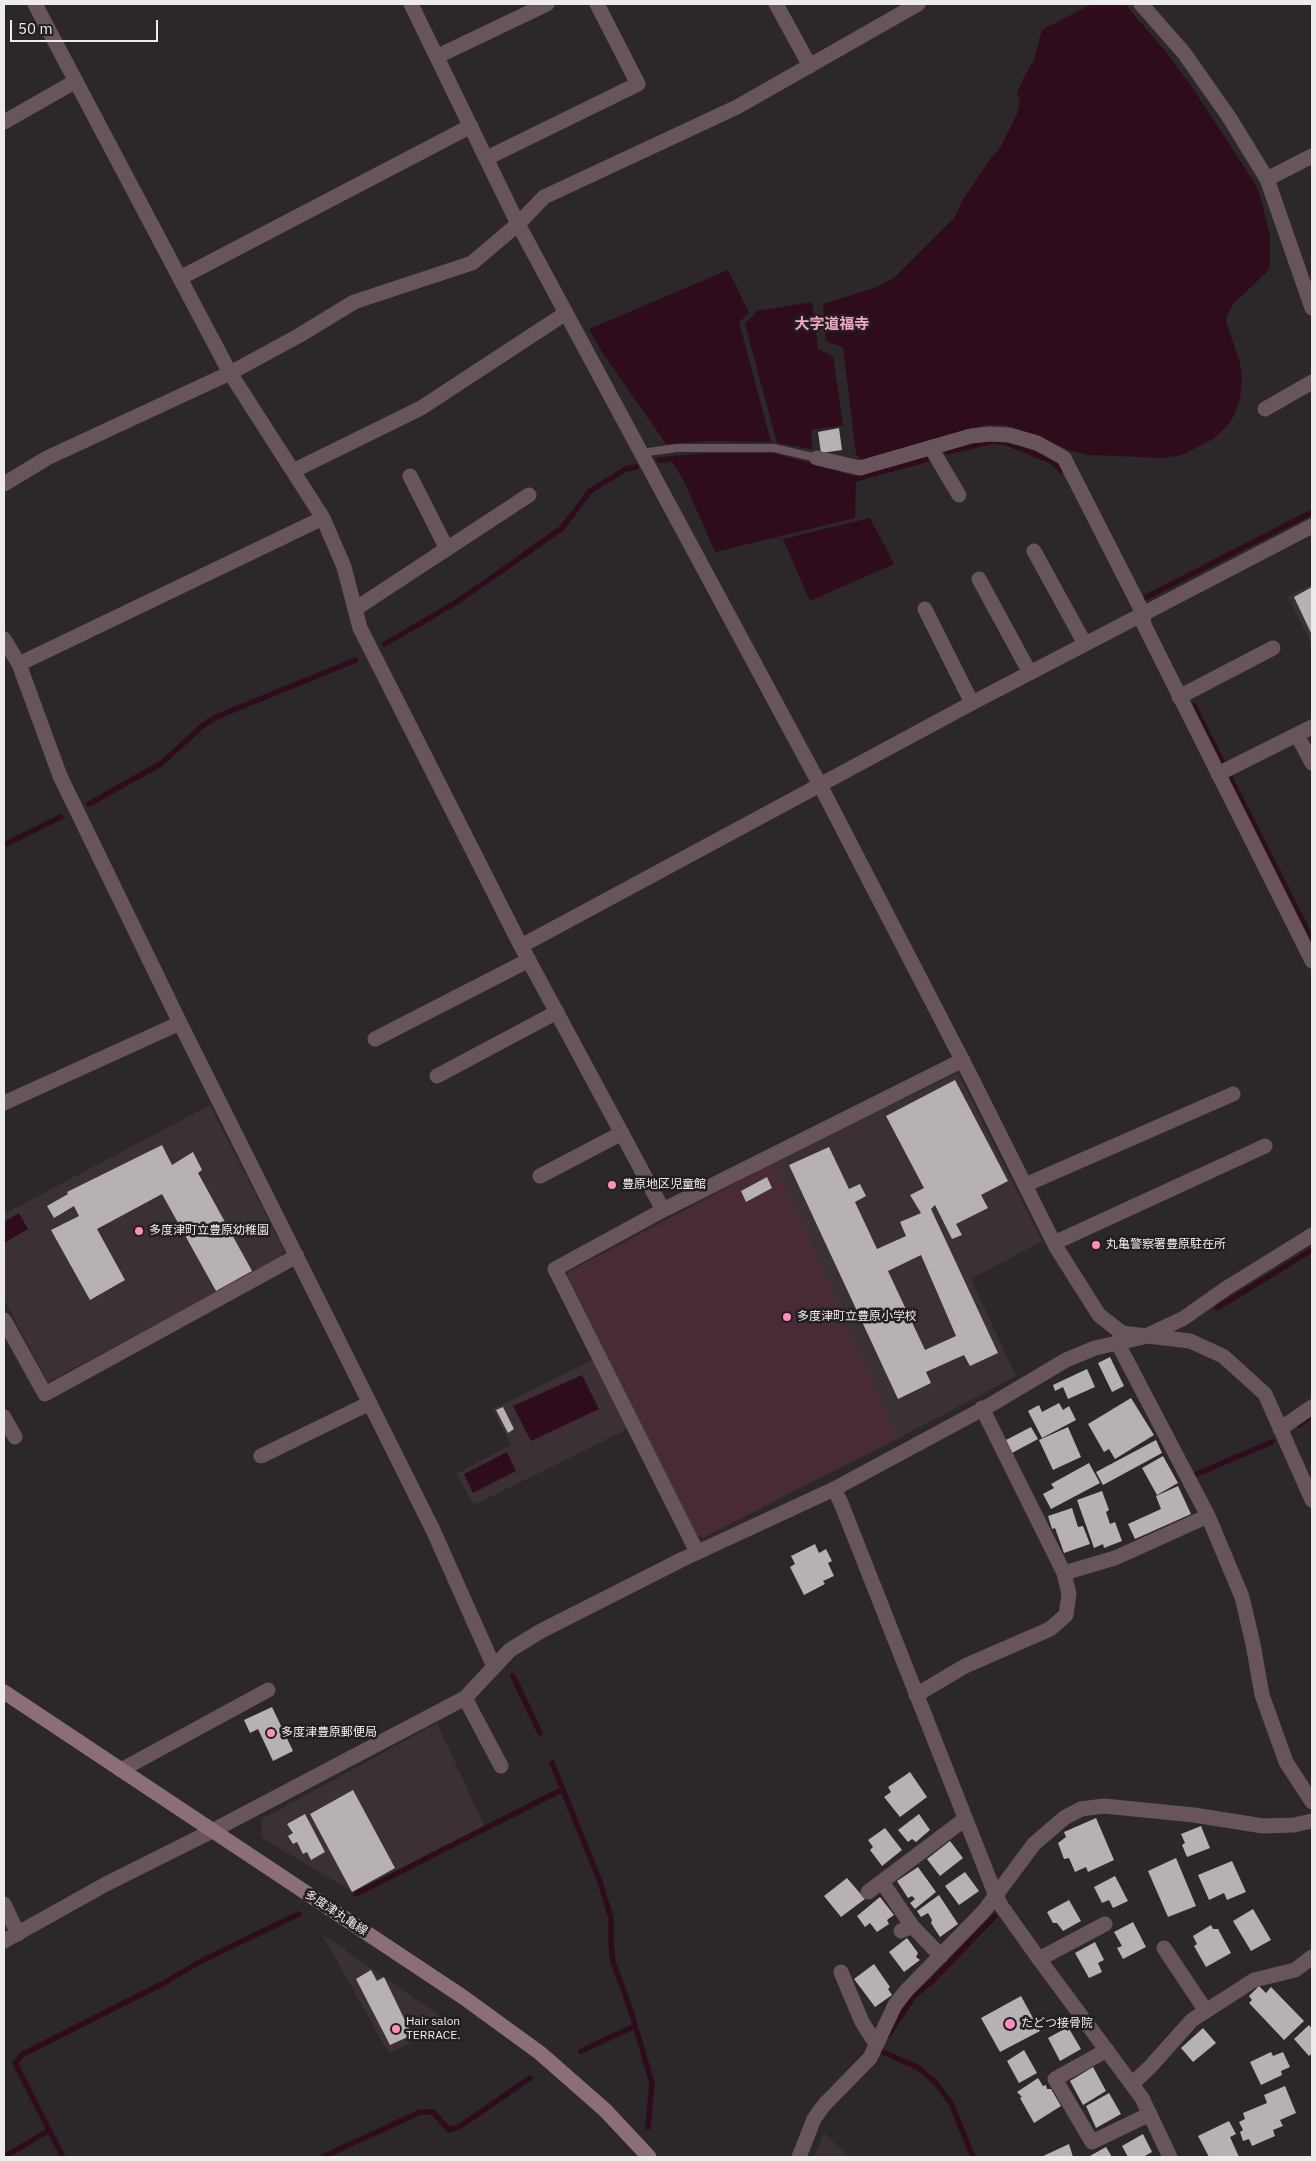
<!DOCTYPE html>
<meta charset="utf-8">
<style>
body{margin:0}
#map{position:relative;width:1316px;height:2161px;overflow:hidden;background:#2c2729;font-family:"IBM Plex Sans",sans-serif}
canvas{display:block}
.frame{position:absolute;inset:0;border:5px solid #eeebec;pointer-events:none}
.scale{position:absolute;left:10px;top:20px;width:148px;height:22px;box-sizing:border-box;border:2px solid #eeebec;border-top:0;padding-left:6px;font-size:15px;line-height:18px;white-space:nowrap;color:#eeebec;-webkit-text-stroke:4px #231e1f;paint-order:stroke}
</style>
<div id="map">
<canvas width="1316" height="2161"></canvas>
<div class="frame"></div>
<div class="scale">50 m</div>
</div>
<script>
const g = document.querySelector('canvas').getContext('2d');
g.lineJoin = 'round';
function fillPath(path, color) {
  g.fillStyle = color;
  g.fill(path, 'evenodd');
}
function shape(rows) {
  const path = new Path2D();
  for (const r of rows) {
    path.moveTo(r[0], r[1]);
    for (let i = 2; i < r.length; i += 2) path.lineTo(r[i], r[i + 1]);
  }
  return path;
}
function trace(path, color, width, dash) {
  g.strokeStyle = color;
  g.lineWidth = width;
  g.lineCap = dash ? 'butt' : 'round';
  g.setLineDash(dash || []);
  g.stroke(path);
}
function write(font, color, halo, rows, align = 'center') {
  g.font = font + ' "IBM Plex Sans","Noto Sans JP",sans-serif';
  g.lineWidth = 5;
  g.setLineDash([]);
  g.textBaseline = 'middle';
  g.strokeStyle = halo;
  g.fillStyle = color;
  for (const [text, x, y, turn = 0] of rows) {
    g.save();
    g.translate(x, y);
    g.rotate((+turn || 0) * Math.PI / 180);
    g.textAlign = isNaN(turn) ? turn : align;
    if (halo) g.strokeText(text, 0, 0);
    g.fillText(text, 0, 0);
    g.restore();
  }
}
fillPath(shape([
 [1312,584,1312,645,1288,597],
 [958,1073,1042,1241,971,1279,1016,1376,897,1439,704,1537,697,1536,640,1423,474,1505,456,1474,511,1445,493,1409,605,1354,567,1278,568,1272,823,1137],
 [210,1105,283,1248,282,1258,48,1382,4,1300,4,1214],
 [437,1723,485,1827,356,1894,262,1838,262,1819],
 [322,1934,450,2023,392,2052,388,2052],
 [824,2133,849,2157,814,2157]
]), '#3b3034');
fillPath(shape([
 [775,1162,897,1439,704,1537,697,1536,567,1278,568,1272]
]), '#492b38');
fillPath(shape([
 [1092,4,1125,4,1165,51,1194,90,1254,182,1260,196,1270,235,1270,267,1266,273,1233,304,1227,315,1226,322,1240,363,1242,377,1240,400,1234,415,1227,426,1213,439,1182,455,1165,458,1089,455,1068,450,1040,436,1005,425,986,425,966,430,862,460,856,454,843,347,826,341,823,304,874,288,894,278,955,217,964,198,991,158,1000,148,1017,114,1020,102,1017,92,1035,57,1042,30],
 [728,270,749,313,739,322,771,442,710,441,666,444,602,352,589,329],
 [812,302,818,349,833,356,843,425,811,430,812,449,777,443,745,324,757,311],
 [732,458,773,459,856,481,855,518,715,552,684,481,671,460],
 [870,518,894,564,810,601,783,539],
 [19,1213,28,1229,4,1243,4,1222],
 [582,1375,599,1409,531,1441,513,1406],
 [507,1452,516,1471,473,1493,464,1474]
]), '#2e0c1d');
trace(shape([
 [947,452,993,441,1007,443,1051,461,1061,470],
 [659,460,706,456,774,456,855,479,928,459],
 [1141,600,1312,512],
 [385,644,455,603,497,574,562,528,590,491,626,469,636,467],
 [1194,706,1312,940],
 [89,804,162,763,201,727,216,717,356,660],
 [4,845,61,817],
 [1217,1308,1312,1250],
 [1299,1425,1312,1416],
 [1192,1476,1272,1442],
 [513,1676,540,1733],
 [552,1763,599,1879,611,1918,611,1943,613,1962,630,2008,652,2083,648,2127],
 [356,1894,563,1789],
 [888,2035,914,1996,931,1982,995,1916],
 [581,2051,635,2026],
 [881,2051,917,2067,935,2082,951,2103,973,2157],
 [4,2157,48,2131],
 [63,2157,15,2063,23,2054,164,1983,201,1961,299,1914],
 [323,2157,420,2112,433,2112,449,2130,459,2127,530,2078]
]), '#2e0c1d', 5.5);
fillPath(shape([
 [839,428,842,450,821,453,818,432],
 [1312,587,1312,635,1294,597],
 [955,1080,1008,1181,981,1195,988,1208,956,1224,962,1235,952,1239,935,1205,931,1209,998,1353,970,1366,964,1355,926,1372,931,1383,898,1399,789,1165,829,1147,849,1189,860,1184,866,1196,855,1202,877,1249,906,1236,900,1222,921,1213,910,1195,924,1188,886,1116],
 [921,1255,956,1336,925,1350,888,1271],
 [162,1145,172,1165,193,1152,202,1170,198,1173,252,1271,216,1291,162,1194,97,1229,125,1280,90,1300,51,1230,79,1216,74,1206,54,1218,47,1206,68,1194,67,1192],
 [767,1177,772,1188,746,1202,741,1191],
 [1110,1357,1124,1386,1112,1392,1098,1363],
 [1087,1369,1095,1387,1068,1399,1063,1387,1055,1391,1053,1385],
 [1131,1398,1154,1435,1115,1459,1109,1449,1104,1452,1088,1424],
 [1059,1403,1063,1410,1069,1406,1076,1420,1042,1438,1028,1411,1039,1405,1042,1412],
 [503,1407,514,1429,508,1433,496,1410],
 [1031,1427,1038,1439,1012,1453,1006,1440],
 [1068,1427,1081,1457,1053,1470,1039,1440],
 [1156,1440,1162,1453,1103,1485,1096,1472],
 [1163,1456,1178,1483,1157,1495,1142,1468],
 [1089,1463,1100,1483,1051,1509,1043,1494,1054,1488,1051,1484],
 [1178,1486,1191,1514,1135,1539,1128,1524,1161,1509,1156,1496],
 [1102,1491,1109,1510,1106,1512,1110,1524,1115,1522,1122,1541,1104,1548,1103,1544,1094,1548,1077,1500],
 [1072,1508,1078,1527,1083,1526,1090,1544,1064,1553,1055,1528,1052,1529,1048,1516],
 [815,1544,819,1553,826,1549,832,1561,828,1563,834,1576,823,1581,825,1584,804,1595,790,1567,795,1564,791,1556],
 [272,1707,293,1751,273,1761,258,1729,250,1733,244,1720],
 [910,1772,927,1797,900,1817,884,1797,891,1792,888,1787],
 [353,1790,395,1868,352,1892,310,1814],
 [305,1814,325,1852,311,1860,307,1852,303,1854,297,1842,293,1844,288,1836,293,1833,287,1824],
 [919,1814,930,1830,916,1842,912,1839,908,1842,898,1830],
 [1096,1818,1114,1860,1088,1872,1086,1867,1075,1872,1069,1858,1064,1859,1058,1843,1066,1837,1064,1832],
 [1201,1826,1210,1848,1187,1857,1182,1845,1185,1843,1181,1834],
 [885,1828,902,1850,882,1866,870,1850,873,1847,868,1840],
 [950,1841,963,1858,940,1876,927,1859],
 [1176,1858,1196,1906,1168,1917,1148,1871],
 [1232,1861,1246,1892,1227,1900,1224,1893,1209,1900,1198,1875],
 [918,1867,936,1892,915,1909,910,1903,915,1899,912,1896,908,1898,897,1881],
 [965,1872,979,1891,959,1905,945,1886],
 [1115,1876,1128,1901,1113,1908,1109,1900,1102,1903,1094,1887],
 [847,1878,865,1899,841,1917,824,1896],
 [939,1895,958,1924,940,1937,931,1923,932,1920,928,1913,921,1917,917,1911],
 [880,1897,894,1915,887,1920,889,1924,877,1932,870,1923,865,1927,857,1916],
 [1069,1900,1081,1921,1063,1931,1057,1923,1053,1923,1047,1912],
 [1253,1909,1271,1940,1251,1951,1233,1921],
 [1133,1922,1146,1947,1123,1959,1117,1948,1122,1946,1114,1932],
 [1211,1925,1213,1929,1218,1929,1231,1953,1206,1967,1194,1946,1197,1944,1193,1936],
 [907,1938,918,1953,916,1957,920,1960,904,1972,889,1952],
 [1095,1942,1104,1960,1098,1963,1102,1972,1089,1978,1075,1953],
 [874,1964,890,1987,888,1989,892,1995,875,2007,854,1979],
 [371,1970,377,1981,384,1977,412,2035,390,2045,356,1979],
 [1259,1986,1266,1993,1271,1987,1304,2021,1284,2040,1249,2003,1252,2000,1249,1996],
 [1021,1996,1040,2031,1000,2052,981,2018],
 [1309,2025,1312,2029,1312,2053,1309,2056,1294,2039],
 [1068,2027,1081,2049,1060,2061,1048,2038],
 [1203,2028,1216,2043,1193,2062,1181,2048],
 [1024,2050,1037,2073,1019,2083,1007,2061],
 [1271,2052,1273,2056,1283,2052,1290,2067,1281,2071,1282,2075,1261,2085,1250,2062],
 [1093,2067,1106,2091,1083,2105,1070,2081],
 [1038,2078,1043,2086,1046,2085,1047,2089,1051,2089,1061,2106,1034,2123,1020,2098,1022,2097,1017,2092],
 [1285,2086,1296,2113,1280,2120,1283,2126,1273,2130,1275,2136,1252,2146,1249,2139,1243,2141,1240,2132,1243,2130,1239,2122,1245,2119,1243,2113,1267,2103,1264,2095],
 [1109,2093,1121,2114,1096,2128,1086,2106],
 [1229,2121,1236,2134,1230,2137,1239,2157,1209,2157,1198,2136],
 [1143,2134,1152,2152,1143,2157,1128,2157,1122,2146],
 [1069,2144,1073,2157,1041,2157],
 [1106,2147,1112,2157,1088,2157]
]), '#b8b1b4');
trace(shape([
 [641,453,677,448,774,448,817,458]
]), '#68555c', 8);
trace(shape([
 [35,4,230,373,323,518,344,567,360,628,521,946,663,1210,963,1060],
 [411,4,518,224,820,785,971,1077,1056,1247,1099,1315,1122,1333,1190,1341,1223,1356,1265,1394,1312,1500],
 [776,4,810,66],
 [1141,4,1184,53,1229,117,1267,179,1312,308],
 [438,56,547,4],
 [4,122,76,81],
 [487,158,638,84,597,4],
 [1267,179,1312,156],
 [180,278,471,126],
 [1265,409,1312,382],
 [931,448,959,495],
 [817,458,860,468,971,436,990,434,1009,435,1037,443,1064,458,1143,613,1144,625,1312,961],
 [293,471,421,408,566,313],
 [410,476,447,549],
 [4,484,47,458,230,373,300,335,354,302,472,263,518,224,544,197,737,107,918,4],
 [1034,551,1085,644],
 [979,579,1030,673],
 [355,609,529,495],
 [925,609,972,703],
 [4,639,19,664,60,776,180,1023,433,1530,494,1667],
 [19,664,323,518],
 [1179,697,1273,648],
 [1297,735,1312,763],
 [1218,774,1312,727],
 [521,946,972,703,1312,526],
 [375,1039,529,960],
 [437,1076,557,1012],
 [4,1103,180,1023],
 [540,1176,622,1133],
 [1025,1185,1233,1094],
 [663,1210,555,1269,697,1552],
 [1054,1243,1265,1146],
 [4,1320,45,1394,297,1256],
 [1117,1342,1208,1516,1242,1597,1253,1644,1262,1695,1286,1762,1312,1802],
 [4,1417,15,1437],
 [1280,1429,1312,1407],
 [261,1456,370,1403],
 [834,1489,841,1503,996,1896,1002,1907,1039,1959,1142,2098,1170,2157],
 [1064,1573,1115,1558,1208,1516],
 [916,1695,965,1666,1050,1629,1066,1615,1069,1594,1064,1573,982,1408],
 [465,1698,501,1766],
 [121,1770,268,1690],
 [882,1882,912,1926],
 [868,1892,965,1819],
 [4,1904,18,1934],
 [901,1931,912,1926,941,1956],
 [4,1941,106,1884,212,1831,465,1698,510,1650,541,1631,683,1559,834,1489,992,1404,1066,1360,1095,1348,1144,1337,1184,1318,1225,1289,1312,1235],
 [1164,1948,1206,2011],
 [1039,1959,1105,1924],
 [841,1972,862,2022,876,2044],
 [1107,2050,1055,2079,1092,2142,1150,2114],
 [1132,2084,1150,2067,1192,2020,1254,1980,1295,1970,1312,1957],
 [799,2157,814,2119,824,2105,870,2058,895,2005,906,1991,984,1911,1034,1844,1064,1818,1081,1809,1104,1806,1194,1815,1263,1826,1294,1825,1312,1821]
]), '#68555c', 15);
trace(shape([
 [4,1692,463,1997,540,2053,605,2110,649,2157]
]), '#8b6e79', 15);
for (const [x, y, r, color] of [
 [612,1185,5,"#fd8ebf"],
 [139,1231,5,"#fd8ebf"],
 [1096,1245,5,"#fd8ebf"],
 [787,1317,5,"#fd8ebf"],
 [271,1733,5,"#fd8ebf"],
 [1010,2024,6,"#fd8ebf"],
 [396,2029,5,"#fd8ebf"]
]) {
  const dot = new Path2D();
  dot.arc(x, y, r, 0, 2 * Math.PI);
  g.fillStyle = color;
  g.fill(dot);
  trace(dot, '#231e1f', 2);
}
write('12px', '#eeebec', '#231e1f', [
 ["豊原地区児童館",622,1185],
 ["多度津町立豊原幼稚園",149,1231],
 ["丸亀警察署豊原駐在所",1106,1245],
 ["多度津町立豊原小学校",797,1317],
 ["多度津豊原郵便局",281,1733],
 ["Hair salon",406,2022],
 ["TERRACE.",406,2036],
 ["たどつ接骨院",1021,2024]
], 'left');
write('12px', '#eeebec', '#231e1f', [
 ["多度津丸亀線",336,1913,33]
]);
write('bold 15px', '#f4a6c7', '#231e1f', [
 ["大字道福寺",832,325]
]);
</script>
